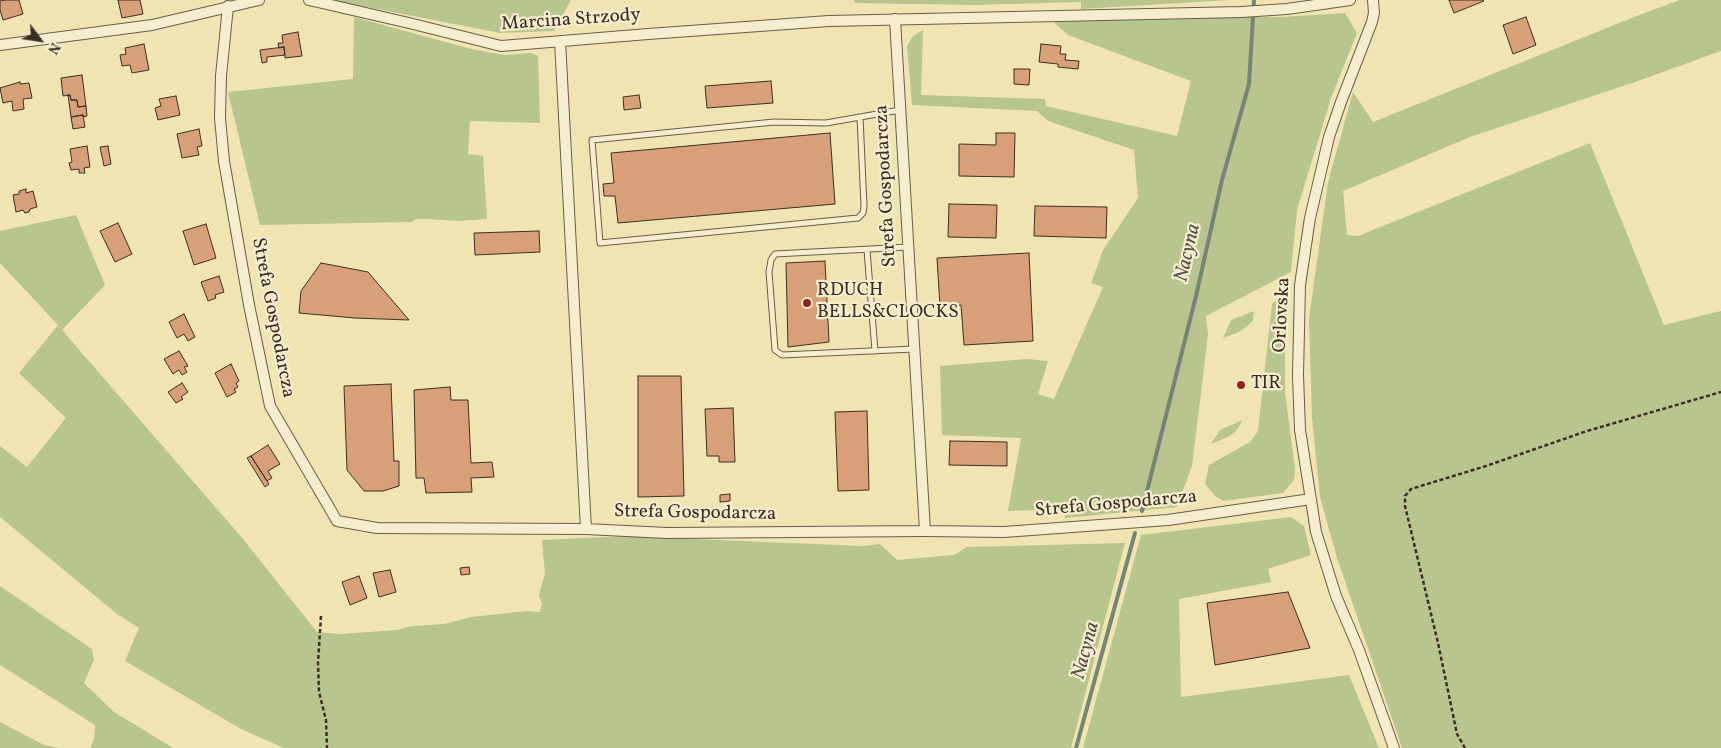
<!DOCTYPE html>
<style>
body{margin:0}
#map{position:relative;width:1721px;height:748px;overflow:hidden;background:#f1e4b3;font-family:Vollkorn,serif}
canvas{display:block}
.north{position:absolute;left:15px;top:15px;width:50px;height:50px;-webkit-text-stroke:4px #f6edce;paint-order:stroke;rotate:121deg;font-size:14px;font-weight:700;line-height:20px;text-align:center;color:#3d2e25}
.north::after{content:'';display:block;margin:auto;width:18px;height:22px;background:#3d2e25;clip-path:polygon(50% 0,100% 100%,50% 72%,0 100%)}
</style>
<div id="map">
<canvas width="1721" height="748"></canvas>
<div class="north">N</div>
</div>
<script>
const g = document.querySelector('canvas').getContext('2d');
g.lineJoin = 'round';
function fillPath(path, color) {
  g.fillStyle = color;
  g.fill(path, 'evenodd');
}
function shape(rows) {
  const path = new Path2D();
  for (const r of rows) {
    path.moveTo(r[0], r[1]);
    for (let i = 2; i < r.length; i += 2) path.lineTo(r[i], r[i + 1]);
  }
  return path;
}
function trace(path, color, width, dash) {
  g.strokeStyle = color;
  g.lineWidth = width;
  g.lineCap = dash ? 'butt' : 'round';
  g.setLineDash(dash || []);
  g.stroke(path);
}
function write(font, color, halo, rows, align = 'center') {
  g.font = font + ' Vollkorn,serif';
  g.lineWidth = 4.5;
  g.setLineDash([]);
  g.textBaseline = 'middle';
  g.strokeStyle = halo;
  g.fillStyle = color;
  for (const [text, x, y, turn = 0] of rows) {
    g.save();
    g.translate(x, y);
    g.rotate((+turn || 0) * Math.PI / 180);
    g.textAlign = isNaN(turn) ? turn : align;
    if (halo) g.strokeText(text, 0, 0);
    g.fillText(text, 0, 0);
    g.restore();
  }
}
fillPath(shape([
 [331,0,571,0,554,31,500,33],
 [854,0,1231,0,1081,9,1081,2,974,5,855,3],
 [1680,0,1721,0,1721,51,1635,82,1470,137,1343,191,1347,235,1358,236,1590,143,1664,325,1721,311,1721,748,1402,748,1337,558,1320,497,1312,418,1309,318,1328,182,1353,92,1373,122,1639,15],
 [1345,13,1357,33,1331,98,1297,210,1291,272,1206,316,1208,335,1192,466,1177,507,1065,518,1063,509,1008,511,1021,438,942,435,940,366,1027,359,1048,361,1038,394,1054,399,1103,287,1091,283,1103,250,1138,198,1134,150,1048,121,1037,111,912,105,907,46,913,36,923,30,921,95,1045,99,1046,106,1177,136,1191,81,1068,35,1047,16,1282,17],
 [354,17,471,49,505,55,531,53,538,56,540,123,470,121,468,154,483,156,487,219,458,221,427,219,417,219,411,222,260,225,228,92,353,79],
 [76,215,105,285,62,330,243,539,317,632,340,634,397,630,412,626,444,624,471,617,526,611,540,612,542,603,539,596,540,590,545,574,542,540,624,536,863,546,880,544,897,560,954,555,967,547,1125,543,1071,748,284,748,241,729,125,661,139,628,117,614,0,517,0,446,27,467,66,418,19,373,58,325,0,263,0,231],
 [1279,298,1286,302,1288,305,1285,334,1285,392,1295,469,1294,480,1283,493,1224,501,1216,497,1205,484,1209,465,1250,442,1258,431,1272,304],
 [1254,311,1253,321,1246,327,1239,332,1223,338,1231,320],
 [1243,420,1235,432,1230,436,1211,444,1220,430],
 [1291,517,1304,526,1311,555,1268,569,1271,582,1179,599,1181,697,1349,675,1379,748,1083,748,1141,535],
 [0,586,92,649,94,660,84,683,114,712,173,748,90,748,94,739,95,725,0,665],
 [0,722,44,745,60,748,0,748]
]), '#b8c58e');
trace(shape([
 [1142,511,1196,296,1222,180,1249,84,1254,0],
 [1076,748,1135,533]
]), '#758576', 4);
const building = shape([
 [5,0,19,0,23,14,3,20,0,10,0,1,5,0],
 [118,0,140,0,143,14,122,18,118,0],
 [1449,0,1483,0,1484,1,1454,13,1449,0],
 [1526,17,1536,45,1513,54,1503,25,1526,17],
 [298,32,302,56,285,58,284,47,279,48,278,43,283,43,282,35,298,32],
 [144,44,149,70,132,73,130,65,122,66,120,55,126,54,125,48,144,44],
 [1041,44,1061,46,1060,54,1066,54,1065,60,1079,61,1078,69,1058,67,1058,64,1039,62,1041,44],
 [284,47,285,55,267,57,267,62,262,63,260,50,284,47],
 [1014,69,1030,69,1029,85,1014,84,1014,69],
 [82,75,86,106,78,107,77,100,71,100,70,95,63,96,61,78,82,75],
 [771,81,773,103,707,108,705,86,771,81],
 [20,82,20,84,29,83,32,98,23,99,24,109,13,111,12,101,3,103,0,88,20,82],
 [68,95,70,95,71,100,77,100,78,107,86,106,87,116,83,117,83,115,71,117,68,95],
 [639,95,641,108,624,110,623,97,639,95],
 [176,96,180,115,158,120,155,108,161,106,159,99,176,96],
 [83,115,85,127,73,129,71,117,83,115],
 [199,129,202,146,197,147,199,155,182,158,177,134,199,129],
 [830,133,835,204,618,223,615,196,604,196,603,184,614,183,611,153,830,133],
 [996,133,1015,133,1014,177,959,176,959,144,996,145,996,133],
 [87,146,90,167,84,168,85,173,79,173,79,169,71,170,69,163,72,162,70,149,87,146],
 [108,146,111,164,104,166,100,147,108,146],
 [26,189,26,193,33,191,37,207,30,209,29,212,25,213,23,210,16,212,13,195,19,194,19,191,26,189],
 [949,204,997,205,996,238,948,237,949,204],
 [1035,206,1107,207,1106,238,1034,236,1035,206],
 [118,223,132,254,115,262,100,231,118,223],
 [206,224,216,258,194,265,183,231,206,224],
 [539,231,540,252,475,255,474,233,539,231],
 [1029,253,1033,341,964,345,961,305,940,307,937,258,1029,253],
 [825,261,829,342,788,347,786,263,825,261],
 [321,263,368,272,409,320,355,318,299,313,301,291,321,263],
 [219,276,224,292,215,295,216,298,208,301,201,282,219,276],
 [184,314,195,337,188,341,184,334,177,338,169,322,184,314],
 [179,351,188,366,184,367,187,372,182,375,179,370,173,374,164,359,179,351],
 [231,364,239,381,236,383,238,387,234,389,236,392,227,397,215,373,231,364],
 [638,376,681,376,684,496,638,497,638,376],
 [182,383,188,392,181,397,183,399,176,403,168,392,182,383],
 [391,384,394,461,399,461,399,486,383,491,364,491,347,470,344,386,391,384],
 [450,387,451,400,468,400,471,463,492,462,494,477,471,478,472,492,426,493,424,478,416,478,414,390,450,387],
 [733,408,735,462,719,462,719,456,707,456,705,409,733,408],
 [867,411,869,490,838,491,835,412,867,411],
 [950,441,1007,442,1007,466,949,465,950,441],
 [268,445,280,464,268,471,272,478,267,481,251,456,268,445],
 [251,456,269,484,265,487,247,458,251,456],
 [730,494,730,501,720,502,720,495,730,494],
 [469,567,470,574,461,575,460,568,469,567],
 [390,570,396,592,379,597,373,573,390,570],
 [359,576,367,598,350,605,342,582,359,576],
 [1288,592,1310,648,1215,665,1207,603,1288,592]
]);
fillPath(building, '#d7a078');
trace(building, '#3d2e25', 1);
const lane = shape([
 [860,117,864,206,863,213,858,218,600,243,592,140,774,122,826,123,900,110],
 [908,247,775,254,771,260,769,272,775,350,782,355,914,349],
 [867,250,875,351]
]);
const street = shape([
 [309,0,409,23,501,46,648,34,829,21,1241,12,1287,9,1350,0],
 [1373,0,1374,13,1372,22,1341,102,1329,137,1310,218,1300,285,1298,375,1300,430,1316,532,1336,596,1359,650,1394,748],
 [228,6,221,76,220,118,224,161,249,305,270,406,337,521,377,528,586,529,667,533,925,531,1004,532,1168,520,1311,499],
 [895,19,925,531],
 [560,41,586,529],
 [0,45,152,25,259,0]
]);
trace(lane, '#6a5c48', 7);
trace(street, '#6a5c48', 12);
trace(shape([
 [321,616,318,663,319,692,326,720,327,748],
 [1465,748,1457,734,1438,643,1405,506,1405,496,1411,489,1486,466,1587,431,1721,392]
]), '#3d2e25', 2.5, [4, 2.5]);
trace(lane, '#f6edce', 5);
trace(street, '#f6edce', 10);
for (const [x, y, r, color] of [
 [807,303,5,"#8f2418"],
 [1241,385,5,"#8f2418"]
]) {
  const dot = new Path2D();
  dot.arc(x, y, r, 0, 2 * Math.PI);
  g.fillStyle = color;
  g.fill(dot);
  trace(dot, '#f6edce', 2);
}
write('19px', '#3d2e25', '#f6edce', [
 ["Marcina Strzody",571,21,-4],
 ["Strefa Gospodarcza",887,186,-93],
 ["Orlovska",1283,315,-87],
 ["Strefa Gospodarcza",272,318,79],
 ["Strefa Gospodarcza",1116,505,-5],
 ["Strefa Gospodarcza",695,514,1]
]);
write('19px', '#3d2e25', '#f6edce', [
 ["RDUCH",817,292],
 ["BELLS&CLOCKS",817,314],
 ["TIR",1251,385]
], 'left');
write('italic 20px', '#545247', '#f6edce', [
 ["Nacyna",1189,253,-77],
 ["Nacyna",1087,651,-75]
]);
</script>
